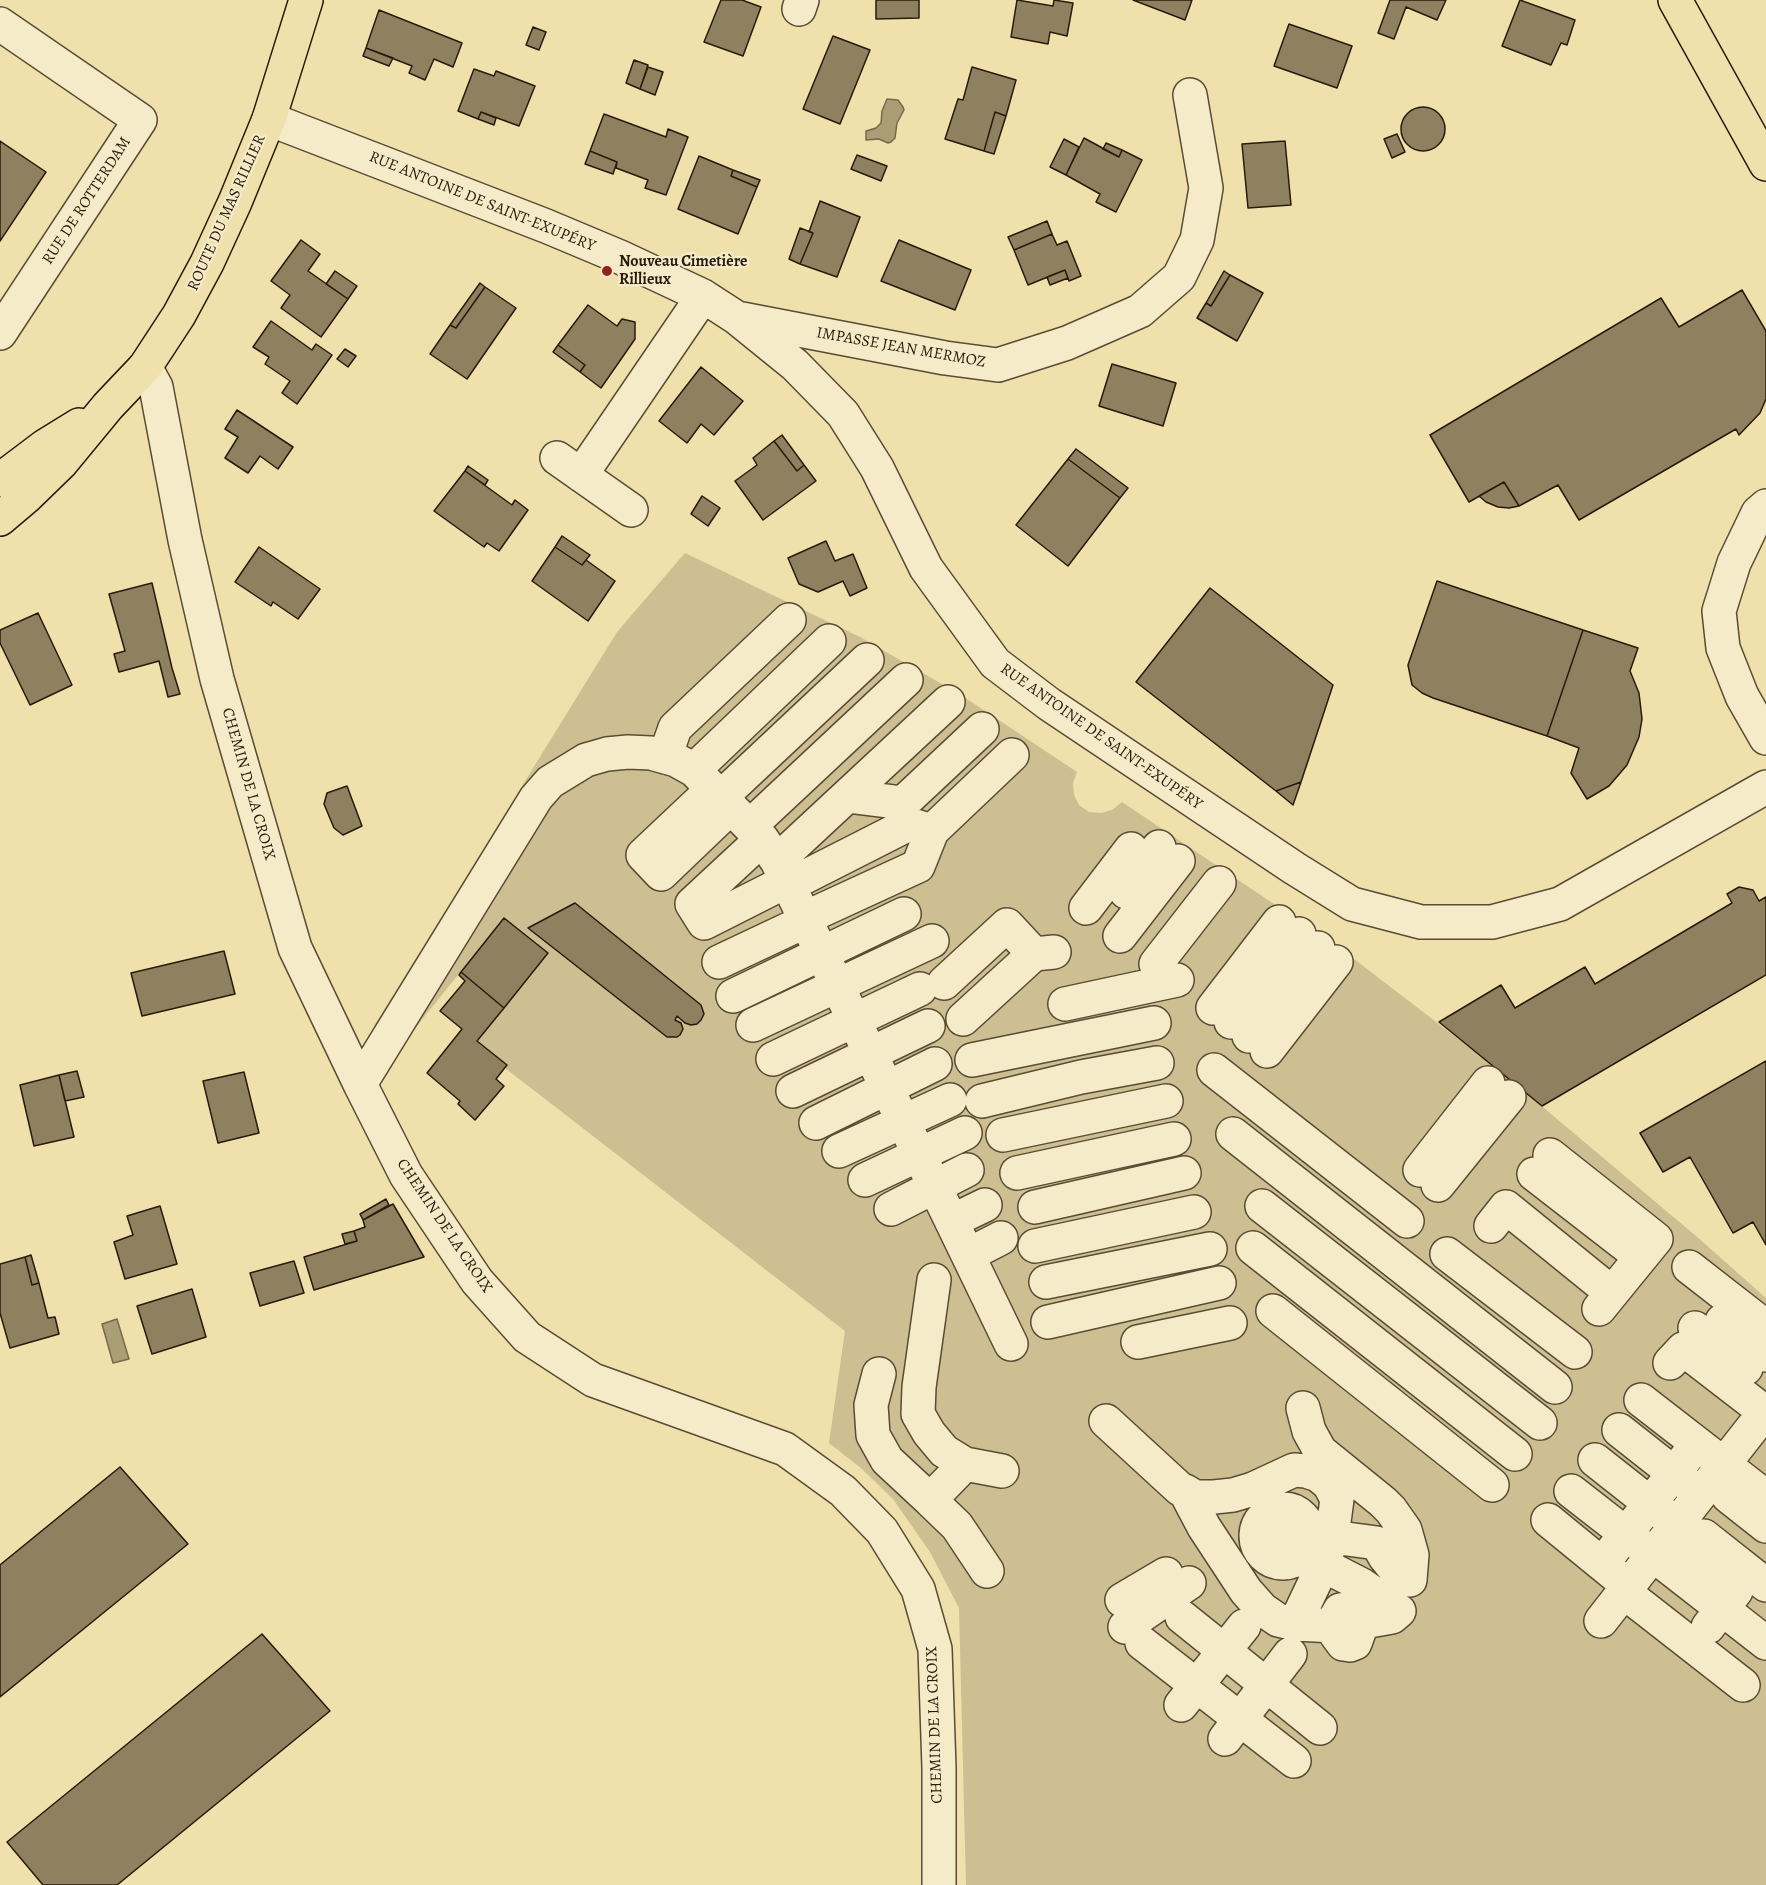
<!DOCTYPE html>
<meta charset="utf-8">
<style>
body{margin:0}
canvas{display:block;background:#efe0ac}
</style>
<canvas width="1766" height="1885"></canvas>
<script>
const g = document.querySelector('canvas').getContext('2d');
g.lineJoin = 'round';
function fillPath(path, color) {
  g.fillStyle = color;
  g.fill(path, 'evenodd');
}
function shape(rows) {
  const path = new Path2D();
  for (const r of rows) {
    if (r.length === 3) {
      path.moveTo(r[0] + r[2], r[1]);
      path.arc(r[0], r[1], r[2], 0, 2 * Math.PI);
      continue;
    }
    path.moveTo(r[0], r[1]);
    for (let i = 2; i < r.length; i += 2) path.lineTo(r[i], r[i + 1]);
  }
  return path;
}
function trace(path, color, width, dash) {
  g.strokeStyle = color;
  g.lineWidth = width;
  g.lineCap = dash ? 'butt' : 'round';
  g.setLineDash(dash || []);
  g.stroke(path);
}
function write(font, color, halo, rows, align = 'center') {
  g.font = font + ' Alegreya,serif';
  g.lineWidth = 4.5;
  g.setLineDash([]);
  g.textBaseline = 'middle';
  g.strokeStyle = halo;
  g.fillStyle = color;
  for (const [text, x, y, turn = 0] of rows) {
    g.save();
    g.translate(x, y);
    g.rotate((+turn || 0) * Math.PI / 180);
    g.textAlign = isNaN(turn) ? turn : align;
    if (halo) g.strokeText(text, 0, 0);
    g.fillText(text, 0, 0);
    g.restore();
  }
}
fillPath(shape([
 [685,553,860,637,961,695,1077,772,1073,783,1074,795,1079,805,1089,812,1101,813,1112,810,1122,802,1341,949,1500,1071,1696,1236,1766,1298,1766,1885,966,1885,959,1608,930,1552,893,1499,862,1469,829,1443,845,1331,505,1068,507,1065,477,1041,548,953,504,918,399,1048,374,1026,617,632]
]), '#cdbf91');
const water = shape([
 [887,99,898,100,903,107,904,110,897,123,895,138,891,142,888,143,879,139,866,140,866,131,876,128,881,123,882,111,887,99],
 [117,1319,129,1359,113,1363,102,1324,117,1319]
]);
fillPath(water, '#ab9d76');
trace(water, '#77694c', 1.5);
const building = shape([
 [721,0,742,0,761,7,743,56,704,42,721,0],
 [876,0,919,0,919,18,876,19,876,0],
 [1017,0,1053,6,1054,0,1073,3,1067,36,1050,32,1048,44,1011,37,1017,0],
 [1133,0,1192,0,1185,20,1133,0],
 [1390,0,1446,0,1437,20,1406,7,1394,39,1378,33,1390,0],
 [1520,0,1575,20,1567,45,1561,43,1551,65,1502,46,1520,0],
 [379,10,462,43,453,67,434,59,425,80,409,73,412,66,366,48,379,10],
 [1289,24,1352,46,1337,88,1274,66,1289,24],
 [533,27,546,32,539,50,526,45,533,27],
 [833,36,870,50,840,124,803,109,833,36],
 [366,48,393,58,389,66,363,56,366,48],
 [634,60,648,65,640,89,626,83,634,60],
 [648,67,663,72,655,95,640,89,648,67],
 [972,67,1016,80,1006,116,995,112,984,151,945,139,958,99,963,100,972,67],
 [474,69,494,76,496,71,535,86,519,126,481,112,478,119,458,111,474,69],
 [1423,129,22],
 [481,112,496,118,494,125,478,119,481,112],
 [995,112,1006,116,994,154,984,151,995,112],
 [604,114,666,137,668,129,688,137,666,195,645,188,648,180,616,168,617,162,590,151,604,114],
 [1397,134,1405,152,1392,158,1384,139,1397,134],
 [1084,138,1119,157,1122,150,1142,160,1116,212,1096,202,1100,194,1066,175,1084,138],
 [1064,139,1079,147,1066,175,1050,167,1064,139],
 [0,141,46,172,0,241,0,141],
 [1285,141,1291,205,1248,208,1242,144,1285,141],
 [1106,143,1122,150,1119,157,1103,149,1106,143],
 [590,151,617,162,613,174,585,164,590,151],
 [857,155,887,166,881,181,851,169,857,155],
 [699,156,733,170,731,176,757,187,738,234,678,209,699,156],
 [733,170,760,180,757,187,731,176,733,170],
 [820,201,860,217,837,277,800,264,813,233,809,232,820,201],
 [1047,221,1052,234,1014,250,1008,237,1047,221],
 [800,228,813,233,800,264,789,259,800,228],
 [1052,234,1057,245,1067,241,1081,276,1069,281,1065,270,1028,285,1014,250,1052,234],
 [301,240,320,254,308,271,348,299,321,337,281,308,290,295,271,281,301,240],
 [899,240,971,270,955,310,881,281,899,240],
 [1065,270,1068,278,1050,285,1047,277,1065,270],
 [335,271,357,286,348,299,326,284,335,271],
 [1224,271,1230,275,1211,306,1206,303,1224,271],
 [1230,275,1263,293,1237,341,1197,318,1206,303,1211,306,1230,275],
 [480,283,485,287,456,328,450,325,480,283],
 [485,287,516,308,467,379,430,354,450,325,456,328,485,287],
 [1742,290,1766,331,1766,399,1760,413,1739,435,1736,429,1579,520,1558,485,1519,506,1504,482,1469,502,1430,435,1661,298,1679,327,1742,290],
 [588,305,617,326,622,319,635,322,635,339,601,388,580,372,585,365,558,345,588,305],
 [271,321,312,350,316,344,332,355,297,404,282,393,290,381,265,364,269,357,253,347,271,321],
 [558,345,585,365,580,372,553,352,558,345],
 [345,349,356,356,348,367,337,359,345,349],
 [1112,364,1176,383,1163,426,1099,406,1112,364],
 [701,367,743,401,714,435,701,424,687,443,659,421,701,367],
 [237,410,293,447,278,469,260,456,248,473,225,458,238,437,225,429,237,410],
 [782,435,804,465,797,471,774,441,782,435],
 [774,441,797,471,804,465,816,481,763,520,735,481,757,465,753,458,774,441],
 [1076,449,1128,488,1120,498,1068,459,1076,449],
 [1068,459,1120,498,1068,566,1016,525,1068,459],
 [468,466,488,480,485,485,465,471,468,466],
 [465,471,512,505,515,500,528,510,499,551,487,543,484,547,434,511,465,471],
 [1504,482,1519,506,1509,508,1498,507,1486,502,1479,496,1504,482],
 [702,496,720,508,708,526,691,514,702,496],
 [562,536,590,555,582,565,555,547,562,536],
 [826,541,835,561,853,554,867,588,850,596,843,581,818,592,799,584,788,558,826,541],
 [259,547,320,589,298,619,273,602,271,606,235,582,259,547],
 [555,547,582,565,586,560,615,581,588,621,532,581,555,547],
 [1437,581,1583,630,1547,736,1433,698,1422,693,1412,685,1408,665,1437,581],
 [152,583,172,668,180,694,168,697,159,661,119,672,114,654,125,651,109,594,152,583],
 [1210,588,1333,685,1301,782,1276,791,1136,682,1210,588],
 [38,613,72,685,30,705,0,643,0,630,38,613],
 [1583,630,1638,648,1630,671,1639,693,1642,719,1639,737,1627,765,1609,786,1587,799,1571,773,1579,748,1547,736,1583,630],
 [1301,782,1293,805,1276,791,1301,782],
 [347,786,362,826,343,835,334,828,324,804,327,793,347,786],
 [1739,887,1753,890,1759,901,1766,897,1766,975,1542,1106,1439,1022,1501,985,1515,1008,1585,967,1595,984,1732,903,1727,894,1739,887],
 [575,903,701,1005,704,1014,701,1020,697,1024,691,1025,685,1023,677,1016,675,1020,681,1023,683,1029,680,1035,677,1037,667,1037,528,928,575,903],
 [504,918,548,953,504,1008,461,972,504,918],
 [224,951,235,994,142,1016,131,973,224,951],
 [461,972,504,1008,477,1041,507,1065,496,1079,504,1086,475,1120,458,1104,460,1101,427,1073,462,1029,440,1011,465,981,459,975,461,972],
 [1766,1061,1766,1245,1753,1222,1733,1233,1690,1157,1663,1172,1640,1133,1766,1061],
 [77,1071,84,1097,65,1101,59,1075,77,1071],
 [244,1072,259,1133,218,1143,203,1081,244,1072],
 [59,1075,74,1137,34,1146,20,1085,59,1075],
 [386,1199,389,1205,363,1220,360,1214,386,1199],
 [393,1204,424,1257,314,1290,304,1257,357,1241,354,1231,365,1227,363,1220,393,1204],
 [160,1206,177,1264,125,1279,114,1242,133,1235,127,1216,160,1206],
 [354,1231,357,1241,345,1244,342,1234,354,1231],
 [31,1255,39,1283,32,1285,25,1257,31,1255],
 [25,1257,32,1285,39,1283,48,1318,55,1317,59,1334,10,1348,0,1313,0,1264,25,1257],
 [294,1261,304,1293,260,1306,250,1273,294,1261],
 [192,1289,206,1337,152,1354,137,1306,192,1289],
 [120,1467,188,1544,0,1697,0,1565,120,1467],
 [262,1634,330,1711,117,1885,43,1885,7,1842,262,1634]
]);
fillPath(building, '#8f815f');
trace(building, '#281b0c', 1.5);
const minor = shape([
 [799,9,802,0],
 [0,24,140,120,0,333],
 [269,119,546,226,620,257,703,296,737,318,795,365,843,414,877,468,926,568,995,663,1049,704,1294,868,1352,904,1421,922,1492,922,1560,904,1766,787],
 [742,319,945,358,998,365,1067,343,1140,311,1179,277,1197,240,1206,188,1190,95],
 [145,367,156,387,185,540,217,679,295,948,360,1084,406,1175,477,1281,527,1337,593,1380,785,1449,843,1491,882,1531,918,1589,935,1649,939,1768,939,1885],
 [557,458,631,510],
 [581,475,703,296],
 [1766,506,1758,513,1734,563,1719,611,1723,648,1742,696,1766,738],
 [665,757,675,728,789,620],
 [694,770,829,641],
 [713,789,643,855,661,874,731,807],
 [847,796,903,803,982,729],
 [721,797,867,660],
 [750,826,906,680],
 [762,839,692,904,704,923,787,881],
 [777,861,948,702],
 [789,885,909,824,932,831],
 [1126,892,1159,847],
 [1086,908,1131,849],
 [805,918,918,866,932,831,1012,755],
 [1120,936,1178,861],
 [719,962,806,921],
 [1156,964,1219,883],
 [944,983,1007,925,1034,954,1054,952],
 [733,996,904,914],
 [1065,1004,1177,980],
 [1213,1008,1279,922],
 [963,1019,1034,954],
 [1231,1022,1299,934],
 [753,1025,932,941],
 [1249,1036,1318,948],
 [1267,1051,1336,962],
 [773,1059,920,989],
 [972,1060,1154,1023],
 [1214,1070,1407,1221],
 [360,1084,536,798,550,782,586,760,607,754,628,752,651,753,676,760,694,770,762,839,777,861,1011,1344],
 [793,1091,928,1026],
 [982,1101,1081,1077,1157,1063],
 [816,1123,935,1064],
 [1233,1134,1555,1387],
 [1003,1135,1166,1101],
 [839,1151,950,1100],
 [1550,1155,1656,1239,1612,1293],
 [1420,1170,1488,1083],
 [1017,1173,1174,1139],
 [1534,1174,1641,1257],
 [865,1180,965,1133],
 [1438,1185,1509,1097],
 [1262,1206,1540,1423],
 [1035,1207,1184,1173],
 [891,1209,967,1170],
 [952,1221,985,1205],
 [1491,1226,1506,1207,1612,1293,1599,1309],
 [1035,1246,1194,1212],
 [1253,1248,1515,1454],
 [1447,1254,1575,1352],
 [968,1255,1001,1238],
 [1689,1267,1766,1327],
 [934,1280,919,1387,918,1414,929,1433,944,1451,965,1464,1002,1471],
 [1046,1282,1210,1249],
 [1273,1311,1492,1485],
 [1722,1321,1766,1355],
 [1048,1322,1219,1283],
 [1695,1328,1746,1368],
 [1138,1342,1230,1323],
 [1670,1363,1683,1349,1766,1413],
 [879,1374,871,1405,873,1435,887,1460,930,1500],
 [1641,1400,1766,1497],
 [1106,1421,1180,1489,1185,1491,1195,1497,1214,1497,1233,1495,1253,1489,1294,1470,1306,1471,1318,1475,1329,1484,1337,1499,1332,1537,1323,1565,1295,1624,1278,1620,1262,1609,1246,1591,1204,1527,1185,1491],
 [1619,1430,1690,1486],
 [1595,1460,1666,1516],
 [965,1464,930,1500,957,1526,987,1571],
 [1571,1491,1766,1643],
 [1728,1496,1766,1526],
 [1283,1536,27],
 [1548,1520,1619,1578],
 [1256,1535,1310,1538,1332,1537,1377,1543,1385,1557,1397,1572,1410,1580,1412,1555,1405,1530,1391,1510,1383,1502,1320,1451,1309,1431,1303,1408],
 [1704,1536,1766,1585],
 [1684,1549,1736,1591,1708,1627],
 [1602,1564,1697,1444],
 [1323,1565,1362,1585,1399,1611,1392,1617,1358,1623],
 [1624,1592,1743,1685],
 [1122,1600,1166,1574],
 [1182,1617,1320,1728],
 [1601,1621,1753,1427],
 [1295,1624,1335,1626,1336,1617,1340,1610,1346,1609,1356,1617,1358,1623,1359,1632,1355,1643,1350,1645,1343,1644,1335,1633,1335,1626],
 [1125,1627,1189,1583],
 [1142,1643,1294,1761],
 [1181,1705,1244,1626],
 [1225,1739,1290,1654]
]);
const major = shape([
 [1675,0,1766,164],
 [0,480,45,446,79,425],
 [0,519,26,497,61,463,108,406,145,367,179,315,207,263,235,202,269,119,306,0]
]);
trace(minor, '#5a4c34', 36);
trace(major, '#281b0c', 36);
trace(minor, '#f5ebc9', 33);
trace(major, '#efe0ac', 33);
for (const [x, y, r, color] of [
 [607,271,6,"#8f2418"]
]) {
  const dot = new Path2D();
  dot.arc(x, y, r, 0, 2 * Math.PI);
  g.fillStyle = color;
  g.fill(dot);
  trace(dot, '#f5ebc9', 2);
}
write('16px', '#281b0c', '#f5ebc9', [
 ["RUE DE ROTTERDAM",87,201,-57],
 ["RUE ANTOINE DE SAINT-EXUPÉRY",482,202,22],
 ["ROUTE DU MAS RILLIER",227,213,-66],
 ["IMPASSE JEAN MERMOZ",901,348,10],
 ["RUE ANTOINE DE SAINT-EXUPÉRY",1101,737,35],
 ["CHEMIN DE LA CROIX",248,784,74],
 ["CHEMIN DE LA CROIX",444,1226,56],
 ["CHEMIN DE LA CROIX",935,1725,-92]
]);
write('bold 16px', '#281b0c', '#f5ebc9', [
 ["Nouveau Cimetière",619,262],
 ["Rillieux",619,280]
], 'left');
</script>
